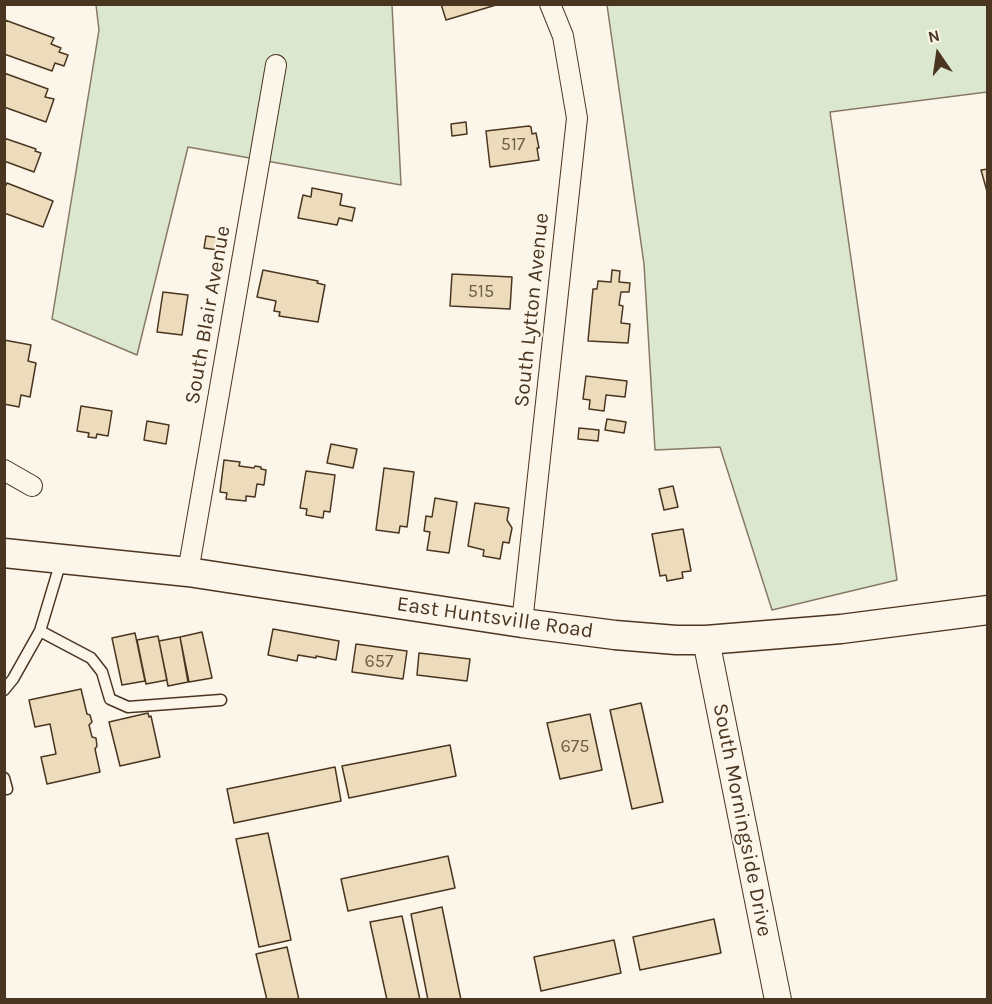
<!DOCTYPE html>
<style>
body{margin:0}
#map{position:relative;width:992px;height:1004px;overflow:hidden;background:#fbf6e9;font-family:Karla,sans-serif}
canvas{display:block}
.frame{position:absolute;inset:0;border:6px solid #4a3520;pointer-events:none}
.north{position:absolute;left:908px;top:24px;width:60px;height:60px;-webkit-text-stroke:4px #fbf6e9;paint-order:stroke;rotate:347deg;font-size:16px;font-weight:700;line-height:24px;text-align:center;color:#4a3520}
.north::after{content:'';display:block;margin:auto;width:21px;height:27px;background:#4a3520;clip-path:polygon(50% 0,100% 100%,50% 72%,0 100%)}
</style>
<div id="map">
<canvas width="992" height="1004"></canvas>
<div class="frame"></div>
<div class="north">N</div>
</div>
<script>
const g = document.querySelector('canvas').getContext('2d');
g.lineJoin = 'round';
function fillPath(path, color) {
  g.fillStyle = color;
  g.fill(path, 'evenodd');
}
function shape(rows) {
  const path = new Path2D();
  for (const r of rows) {
    path.moveTo(r[0], r[1]);
    for (let i = 2; i < r.length; i += 2) path.lineTo(r[i], r[i + 1]);
  }
  return path;
}
function trace(path, color, width, dash) {
  g.strokeStyle = color;
  g.lineWidth = width;
  g.lineCap = dash ? 'butt' : 'round';
  g.setLineDash(dash || []);
  g.stroke(path);
}
function write(font, color, halo, rows, align = 'center') {
  g.font = font + ' Karla,sans-serif';
  g.lineWidth = 4.5;
  g.setLineDash([]);
  g.textBaseline = 'middle';
  g.strokeStyle = halo;
  g.fillStyle = color;
  for (const [text, x, y, turn = 0] of rows) {
    g.save();
    g.translate(x, y);
    g.rotate((+turn || 0) * Math.PI / 180);
    g.textAlign = isNaN(turn) ? turn : align;
    if (halo) g.strokeText(text, 0, 0);
    g.fillText(text, 0, 0);
    g.restore();
  }
}
const green = shape([
 [96,5,392,5,401,185,188,147,137,355,52,319,99,30,96,5],
 [607,5,987,5,987,92,830,112,897,580,772,610,720,447,655,450,644,264,607,5]
]);
fillPath(green, '#dce7d0');
trace(green, '#887966', 1.5);
const building = shape([
 [441,4,495,4,496,5,446,20,441,4],
 [5,20,54,38,51,44,61,48,59,52,68,55,64,66,55,63,52,71,4,54,5,20],
 [4,73,48,89,45,97,54,99,46,122,4,107,4,73],
 [466,122,467,134,452,136,451,124,466,122],
 [529,126,531,127,532,134,536,133,539,148,537,148,539,160,490,167,486,131,529,126],
 [4,138,36,149,35,151,41,153,34,172,4,161,4,138],
 [988,169,988,195,981,170,988,169],
 [7,183,53,201,43,227,4,213,4,189,7,183],
 [312,188,342,194,340,205,355,208,352,221,339,218,337,225,298,218,303,195,311,197,312,188],
 [206,236,226,239,224,251,204,248,206,236],
 [263,270,318,281,317,283,325,285,318,322,279,316,280,312,274,311,276,301,257,297,263,270],
 [612,270,620,271,619,282,630,283,629,292,621,292,619,305,623,306,621,323,630,324,628,343,588,341,593,289,597,289,598,281,611,282,612,270],
 [452,274,512,277,510,309,450,306,452,274],
 [163,292,188,295,182,335,157,332,163,292],
 [4,340,31,345,28,361,36,363,30,397,21,395,19,407,4,404,4,340],
 [586,376,627,381,625,397,606,395,604,411,589,409,590,400,583,399,586,376],
 [81,406,112,411,108,436,97,434,96,438,88,437,89,433,77,431,81,406],
 [607,419,626,422,624,433,605,430,607,419],
 [147,421,169,425,166,444,144,440,147,421],
 [579,428,599,430,598,441,578,439,579,428],
 [331,444,357,449,353,468,327,463,331,444],
 [224,460,240,462,239,466,254,468,255,466,261,467,261,469,266,470,264,485,257,484,255,497,246,496,246,501,226,499,227,493,220,492,224,460],
 [384,468,414,472,407,527,400,526,399,533,376,530,384,468],
 [306,471,335,475,330,512,324,511,323,518,306,515,307,509,300,508,306,471],
 [673,486,678,507,664,510,659,489,673,486],
 [435,498,457,502,449,553,427,550,430,532,424,531,426,516,432,517,435,498],
 [475,503,509,508,507,520,512,528,509,543,503,542,500,559,483,556,484,550,468,546,475,503],
 [683,529,691,571,682,572,683,578,667,581,666,575,660,576,652,534,683,529],
 [273,629,339,641,336,660,316,656,316,658,298,655,297,661,268,655,273,629],
 [202,632,212,678,189,682,180,637,202,632],
 [135,633,145,681,122,685,112,638,135,633],
 [158,636,167,680,146,684,137,640,158,636],
 [180,637,188,682,168,686,159,641,180,637],
 [356,644,407,651,403,679,352,672,356,644],
 [419,653,470,659,467,681,417,675,419,653],
 [81,689,87,714,90,715,92,722,89,725,92,737,96,738,97,746,95,749,100,772,47,784,41,757,56,754,50,724,35,727,29,700,81,689],
 [641,703,663,802,632,809,610,710,641,703],
 [148,713,149,717,151,716,160,757,120,766,109,722,148,713],
 [590,714,602,770,560,779,547,723,590,714],
 [450,745,456,776,349,798,342,766,450,745],
 [335,767,341,801,234,823,227,789,335,767],
 [268,833,291,940,259,947,236,839,268,833],
 [448,856,455,888,348,911,341,879,448,856],
 [442,907,461,1000,428,1000,411,914,442,907],
 [402,916,420,1000,387,1000,370,922,402,916],
 [714,919,721,953,640,970,633,937,714,919],
 [614,940,621,973,541,991,534,957,614,940],
 [287,947,299,1000,267,1000,256,954,287,947]
]);
fillPath(building, '#ecdcbc');
trace(building, '#4a3520', 1.5);
const service = shape([
 [40,631,91,658,102,672,110,699,128,707,221,700],
 [4,690,13,679,40,631,61,561],
 [4,778,7,789]
]);
const minor = shape([
 [4,470,32,486],
 [188,572,276,65],
 [522,623,577,118,563,36,550,4]
]);
const tertiary = shape([
 [706,640,778,1000]
]);
const secondary = shape([
 [4,553,188,572,522,623,615,635,676,640,706,640,841,629,988,610]
]);
trace(service, '#4a3520', 13);
trace(minor, '#4a3520', 22);
trace(tertiary, '#4a3520', 28);
trace(secondary, '#4a3520', 31);
trace(service, '#fbf6e9', 10);
trace(minor, '#fbf6e9', 20);
trace(tertiary, '#fbf6e9', 26);
trace(secondary, '#fbf6e9', 28);
write('18px', '#725f47', null, [
 ["517",513,145],
 ["515",481,292],
 ["657",379,662],
 ["675",575,747]
]);
write('21px', '#4a3520', '#fbf6e9', [
 ["South Lytton Avenue",532,310,-84],
 ["South Blair Avenue",208,315,-80],
 ["East Huntsville Road",495,618,8],
 ["South Morningside Drive",742,820,79]
]);
</script>
